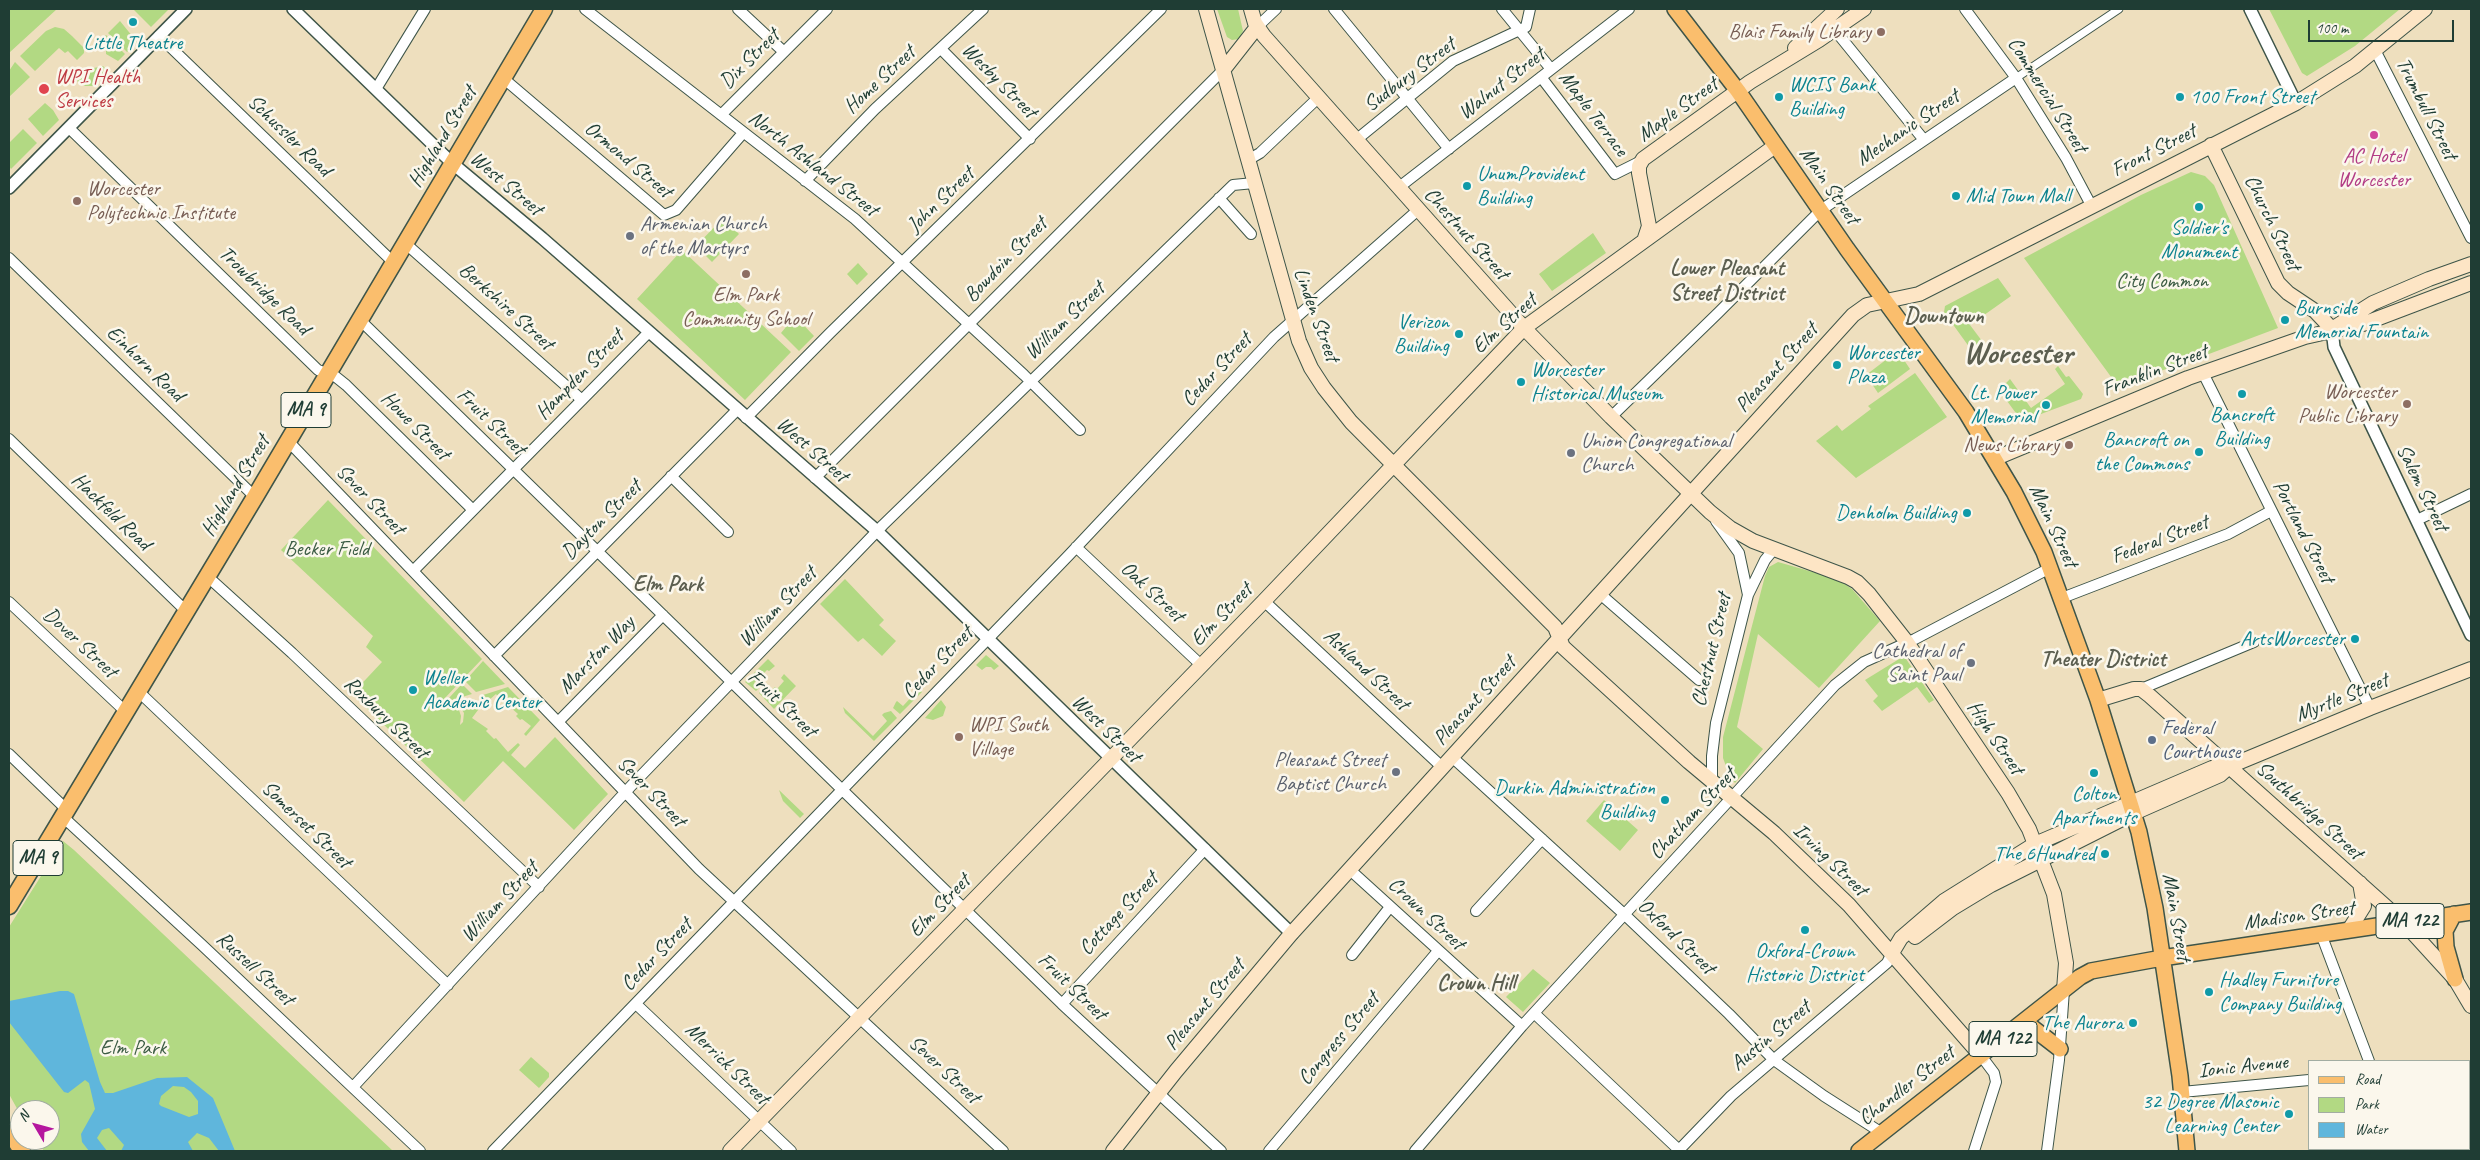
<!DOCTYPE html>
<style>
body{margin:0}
#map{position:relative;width:2480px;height:1160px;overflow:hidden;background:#eedfbe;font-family:Caveat,sans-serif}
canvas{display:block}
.frame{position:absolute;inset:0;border:10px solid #1f3d34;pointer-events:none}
.legend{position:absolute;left:2308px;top:1060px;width:162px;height:90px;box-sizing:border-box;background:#fbf7ec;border:1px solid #a3ada2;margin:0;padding:6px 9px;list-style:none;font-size:15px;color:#1f3d34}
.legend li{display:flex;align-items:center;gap:10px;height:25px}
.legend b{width:25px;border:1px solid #a3ada2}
.north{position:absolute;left:10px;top:1100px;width:50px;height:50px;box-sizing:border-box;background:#fbf7ec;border:1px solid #a3ada2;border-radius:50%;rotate:307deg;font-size:14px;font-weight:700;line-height:20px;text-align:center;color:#1f3d34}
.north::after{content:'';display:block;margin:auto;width:18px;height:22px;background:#b5179e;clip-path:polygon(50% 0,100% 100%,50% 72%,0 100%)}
.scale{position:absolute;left:2308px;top:20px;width:146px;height:22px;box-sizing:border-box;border:2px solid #1f3d34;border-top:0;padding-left:6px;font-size:15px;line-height:18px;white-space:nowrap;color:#1f3d34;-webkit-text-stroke:4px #fbf7ec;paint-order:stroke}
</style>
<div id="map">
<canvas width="2480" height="1160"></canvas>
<div class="frame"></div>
<ul class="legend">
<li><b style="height:6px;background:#fabe6d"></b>Road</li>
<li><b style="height:14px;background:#b2d983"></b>Park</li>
<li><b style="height:14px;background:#5fb6dc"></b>Water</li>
</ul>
<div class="north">N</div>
<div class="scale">100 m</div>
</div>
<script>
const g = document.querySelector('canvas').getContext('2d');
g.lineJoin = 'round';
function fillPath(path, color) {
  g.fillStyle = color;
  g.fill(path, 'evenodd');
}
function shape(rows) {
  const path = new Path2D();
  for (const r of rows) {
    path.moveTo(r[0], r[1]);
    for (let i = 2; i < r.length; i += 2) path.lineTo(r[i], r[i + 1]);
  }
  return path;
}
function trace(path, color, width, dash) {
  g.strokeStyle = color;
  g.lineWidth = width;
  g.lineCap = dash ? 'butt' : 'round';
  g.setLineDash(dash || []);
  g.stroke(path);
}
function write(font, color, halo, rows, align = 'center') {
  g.font = font + ' Caveat,sans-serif';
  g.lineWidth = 5;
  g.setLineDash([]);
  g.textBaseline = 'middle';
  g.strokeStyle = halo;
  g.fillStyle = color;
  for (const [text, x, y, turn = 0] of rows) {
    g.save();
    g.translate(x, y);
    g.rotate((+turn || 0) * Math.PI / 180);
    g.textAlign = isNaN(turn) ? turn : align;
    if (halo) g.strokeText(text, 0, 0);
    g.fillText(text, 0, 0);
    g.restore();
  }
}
fillPath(shape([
 [9,9,57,9,9,53],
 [133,9,169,9,151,27],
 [1217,9,1238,9,1243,31,1239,39,1232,40,1227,37],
 [2269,9,2400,9,2355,46,2307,76,2302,73],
 [120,21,137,42,127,52,108,33],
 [55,27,64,29,72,36,84,48,84,53,77,60,68,51,65,53,59,48,35,71,20,56,46,31],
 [106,35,125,54,118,61,106,54,106,49,99,42],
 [15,62,30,77,9,97,9,71],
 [103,66,108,71,93,86,85,86,77,81,85,70],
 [45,103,53,110,59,120,43,136,28,119],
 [23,129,37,143,11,169,9,166,9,143],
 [2191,172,2205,176,2214,185,2278,328,2185,363,2117,385,2024,258,2141,195],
 [723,218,739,234,712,262,696,246],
 [1593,233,1606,253,1552,291,1539,274],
 [682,250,791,352,745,400,637,299],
 [858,263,868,274,857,285,847,274],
 [1998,278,2011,296,1970,325,1991,353,1980,362,1944,312,1945,306],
 [795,316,814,336,799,351,781,333],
 [1895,356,1904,360,1910,369,1878,393,1866,375,1887,359],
 [2058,366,2066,377,2069,376,2083,394,2081,399,2025,420,2018,416,1999,390,2010,379,2031,408,2065,384,2055,369],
 [1915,373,1947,417,1856,478,1816,441,1837,425,1842,431,1871,409,1868,406],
 [328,500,482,659,444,699,442,708,455,704,458,707,461,716,460,725,463,722,464,713,457,702,473,699,481,706,472,718,488,729,486,731,494,739,496,738,508,752,518,743,520,745,511,755,525,768,555,737,608,794,574,830,503,761,464,802,352,694,382,662,366,647,373,636,281,550],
 [1778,562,1837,579,1852,589,1880,621,1819,688,1758,634,1737,727,1763,749,1735,783,1730,777,1723,758,1723,737,1765,576,1769,567],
 [845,579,884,620,879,625,896,641,882,656,863,638,858,642,820,604],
 [986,655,999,666,994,670,991,667,986,667,982,670,976,665],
 [1904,656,1934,700,1929,703,1917,687,1882,711,1873,701,1878,696,1865,680],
 [768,659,775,666,769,671,767,670,754,683,759,688,756,691,745,682],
 [483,661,505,684,476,692,465,681],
 [784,674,796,686,774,709,759,693,761,691,766,695,775,687,777,689,784,681,781,678],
 [462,684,472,694,452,700,448,699],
 [914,684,922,692,900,714,893,708,896,702,897,701,903,706,917,691,913,686],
 [508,687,540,720,526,736,524,734,531,726,522,719,520,720,516,716,518,714,509,706,507,708,496,694,488,701,480,696],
 [941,700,946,707,943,716,933,720,925,718],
 [843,707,873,736,887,721,882,715,884,713,891,711,897,718,874,741,845,713],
 [779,790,804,814,800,818,783,801],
 [1604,800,1638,830,1620,851,1586,821],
 [63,841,74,850,393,1151,44,1151,36,1140,50,1140,50,1110,20,1110,20,1114,9,1094,9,927],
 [1533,969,1550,983,1523,1012,1506,997],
 [531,1057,549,1073,549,1077,539,1088,519,1070]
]), '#b2d983');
fillPath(shape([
 [60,991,68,991,74,994,100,1082,105,1093,113,1093,157,1078,187,1077,213,1098,235,1151,219,1151,209,1138,197,1133,188,1142,193,1151,121,1151,124,1145,109,1128,102,1130,97,1138,107,1151,89,1151,82,1142,81,1134,95,1109,89,1083,85,1080,68,1093,64,1092,9,1022,9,1001],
 [173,1086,184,1087,191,1092,198,1101,198,1114,189,1117,161,1106,159,1104,161,1096]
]), '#5fb6dc');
const pedestrian = shape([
 [2016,78,2119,9]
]);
const minor = shape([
 [585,9,855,219,1024,375,1080,430],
 [738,9,784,52],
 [1334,9,1449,149],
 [1502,9,1551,69],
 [1965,9,2016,78,2066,158,2091,205],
 [1257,27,1276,9],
 [1834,29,1924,140],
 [159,36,393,262],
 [941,49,1030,139],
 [2375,50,2471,238],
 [1541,77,1615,174,1641,161],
 [503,78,664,215,676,210,743,133],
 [376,89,425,9],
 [721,115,827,9],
 [69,128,318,370,336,377,346,385,473,510],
 [1356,140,1453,61,1526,27,1530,9],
 [1248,160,1260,153,1319,97],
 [805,181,875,109,983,9],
 [1398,188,1629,9],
 [1219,198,1251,234],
 [405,243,582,400],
 [9,258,255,497],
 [359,319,1062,1004,1221,1151],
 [2203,373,2370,708],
 [1611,417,1718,313,1821,210,2016,78],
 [746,418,830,333,1161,9],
 [9,439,187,612],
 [288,441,699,869,1003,1151],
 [671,476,728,532],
 [815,478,1224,69],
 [2417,520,2471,494],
 [1076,547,1201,665],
 [413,571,648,333],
 [207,576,292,653,539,887],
 [1599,593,1699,680],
 [1748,595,1765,560,1774,549],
 [2062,598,2228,534,2271,511],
 [1264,601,1442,767],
 [9,602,126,712],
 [494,656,737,410],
 [2141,689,2254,642],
 [139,692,448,985],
 [558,722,663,615],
 [9,754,67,810],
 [1452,757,1625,915,1729,1014,1774,1060,1824,1096,1882,1133],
 [1712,782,1712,756,1716,723,1748,595,1739,553,1716,521],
 [63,817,202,945,420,1151],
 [1349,869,1522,1026],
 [1476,911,1542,839],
 [2321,934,2369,1061],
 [1352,955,1390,907],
 [636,1004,791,1151],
 [1062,1004,1205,849],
 [1534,1013,1679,1150],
 [353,1087,632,785,883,525,1233,185,1254,183],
 [2182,1092,2309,1080],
 [2406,1149,2407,1151],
 [493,1151,1069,555,1274,337,1418,210],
 [1269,1151,1438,951],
 [1415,1151,1522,1026,1835,685,1864,662,1915,639,2050,568],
 [1678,1151,1731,1096,1887,963,1892,953],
 [1974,1151,1996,1082,1994,1073,1982,1057],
 [2047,1151,2059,1060,2064,990]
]);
const tertiary = shape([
 [293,9,452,163,542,238,877,531,1292,934],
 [2250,9,2296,103],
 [9,188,186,9],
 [2332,329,2334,347,2471,635]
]);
const secondary = shape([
 [1206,9,1299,341,1311,368,1324,388,1351,422,1555,627,1563,647,1689,762,1774,833,1849,905,1982,1057],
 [1251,9,1255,23,1264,36,1524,328,1611,417,1710,512,1730,528,1753,541,1848,577,1857,582,1869,594,1906,641,2008,793,2029,829,2054,894,2066,963,2064,990],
 [1795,48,1837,9],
 [1224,69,1257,27],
 [2211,145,2278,283,2288,293,2315,311,2332,329],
 [1644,241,1649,226,1639,173,1639,166,1643,159,1750,82,1819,40,1864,9],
 [2332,329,2373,303,2429,279,2471,264],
 [1996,458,2188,378,2305,337,2363,324,2471,283],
 [2098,700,2134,689,2141,689,2150,696,2403,922,2455,979,2471,1006],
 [2349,930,2364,906,2360,883],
 [1915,937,1953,908,1991,885,2134,813,2220,775,2229,767],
 [1892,953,1901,938,1944,901,2035,844,2212,768,2230,766,2370,708,2471,669],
 [730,1151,1264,601,1524,328,1775,146],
 [1113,1151,1176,1071,1291,934,1853,315,1867,305,1919,294,2296,103,2355,66,2425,9]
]);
const primary = shape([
 [1675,9,1738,91,1847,249,1966,412,2014,492,2044,552,2098,700,2139,832,2155,908,2180,1076,2187,1151],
 [2454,914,2445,931,2446,947,2455,979],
 [2025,1022,2060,1049],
 [1859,1151,2080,977,2091,971,2162,958,2471,912]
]);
const trunk = shape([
 [9,906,255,497,544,9],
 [9,1131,22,1151]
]);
trace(pedestrian, '#3e5549', 9);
trace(minor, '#3e5549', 12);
trace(tertiary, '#3e5549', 14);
trace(secondary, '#3e5549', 16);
trace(primary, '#3e5549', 18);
trace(trunk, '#3e5549', 19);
trace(pedestrian, '#fff', 7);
trace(minor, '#fff', 10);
trace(tertiary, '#fff', 11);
trace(secondary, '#fde5c5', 14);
trace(primary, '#fabe6d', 15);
trace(trunk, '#fabe6d', 16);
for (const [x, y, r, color] of [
 [133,22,5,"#0f9aa8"],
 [1881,32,5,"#8d6e63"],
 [44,89,6,"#e0444e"],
 [1779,97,5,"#0f9aa8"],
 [2180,97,5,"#0f9aa8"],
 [2374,135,5,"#d1479c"],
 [1467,186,5,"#0f9aa8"],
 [1956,196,5,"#0f9aa8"],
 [77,201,5,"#8d6e63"],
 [2199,207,5,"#0f9aa8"],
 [630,236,5,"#6b7280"],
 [746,274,5,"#8d6e63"],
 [2285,320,5,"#0f9aa8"],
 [1459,334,5,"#0f9aa8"],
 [1837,365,5,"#0f9aa8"],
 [1521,382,5,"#0f9aa8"],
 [2242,394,5,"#0f9aa8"],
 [2407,404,5,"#8d6e63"],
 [2046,405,5,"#0f9aa8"],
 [2069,445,5,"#8d6e63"],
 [2199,452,5,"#0f9aa8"],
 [1571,453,5,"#6b7280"],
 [1967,513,5,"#0f9aa8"],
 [2355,639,5,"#0f9aa8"],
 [1971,663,5,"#6b7280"],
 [413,690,5,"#0f9aa8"],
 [959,737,5,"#8d6e63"],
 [2152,740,5,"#5c6f8a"],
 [1396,772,5,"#6b7280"],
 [2094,773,5,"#0f9aa8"],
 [1665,800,5,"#0f9aa8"],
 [2105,854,5,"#0f9aa8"],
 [1805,930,5,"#0f9aa8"],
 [2209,992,5,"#0f9aa8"],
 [2133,1023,5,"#0f9aa8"],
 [2289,1114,5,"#0f9aa8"]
]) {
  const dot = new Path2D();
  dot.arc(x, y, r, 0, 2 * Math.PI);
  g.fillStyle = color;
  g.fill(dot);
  trace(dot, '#fbf7ec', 2);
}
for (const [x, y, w] of [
 [306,410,50],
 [38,858,50],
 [2410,921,68],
 [2003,1039,68]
]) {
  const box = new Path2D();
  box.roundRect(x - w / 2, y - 17.5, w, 35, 4);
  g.fillStyle = '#fbf7ec';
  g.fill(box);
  trace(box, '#1f3d34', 1);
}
write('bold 20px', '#1f3d34', null, [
 ["MA 9",306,410],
 ["MA 9",38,858],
 ["MA 122",2410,921],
 ["MA 122",2003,1039]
]);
write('21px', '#785e54', '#fbf7ec', [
 ["Blais Family Library",1871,32],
 ["Worcester",87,189,"left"],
 ["Polytechnic Institute",87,213,"left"],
 ["Elm Park",746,295,"center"],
 ["Community School",746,319,"center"],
 ["Worcester",2397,392],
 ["Public Library",2397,416],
 ["News Library",2059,445],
 ["WPI South",969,725,"left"],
 ["Village",969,749,"left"]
], 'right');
write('21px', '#0d838f', '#fbf7ec', [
 ["Little Theatre",133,43,"center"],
 ["WCIS Bank",1789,85],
 ["Building",1789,109],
 ["100 Front Street",2190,97],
 ["UnumProvident",1477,174],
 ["Building",1477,198],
 ["Mid Town Mall",1966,196],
 ["Soldier's",2199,228,"center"],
 ["Monument",2199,252,"center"],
 ["Burnside",2295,308],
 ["Memorial Fountain",2295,332],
 ["Verizon",1449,322,"right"],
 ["Building",1449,346,"right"],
 ["Worcester",1847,353],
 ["Plaza",1847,377],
 ["Worcester",1531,370],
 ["Historical Museum",1531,394],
 ["Lt. Power",2036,393,"right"],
 ["Memorial",2036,417,"right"],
 ["Bancroft",2242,415,"center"],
 ["Building",2242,439,"center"],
 ["Bancroft on",2189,440,"right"],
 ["the Commons",2189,464,"right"],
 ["Denholm Building",1957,513,"right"],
 ["ArtsWorcester",2345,639,"right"],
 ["Weller",423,678],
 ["Academic Center",423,702],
 ["Durkin Administration",1655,788,"right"],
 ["Building",1655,812,"right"],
 ["Colton",2094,794,"center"],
 ["Apartments",2094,818,"center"],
 ["The 6Hundred",2095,854,"right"],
 ["Oxford-Crown",1805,951,"center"],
 ["Historic District",1805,975,"center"],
 ["Hadley Furniture",2219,980],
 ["Company Building",2219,1004],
 ["The Aurora",2123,1023,"right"],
 ["32 Degree Masonic",2279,1102,"right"],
 ["Learning Center",2279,1126,"right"]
], 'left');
write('21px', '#1f3d34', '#fbf7ec', [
 ["Dix Street",750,59,-45],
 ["Sudbury Street",1410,75,-37],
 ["Home Street",880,80,-43],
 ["Wesby Street",999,81,45],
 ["Walnut Street",1502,84,-38],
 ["Commercial Street",2047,95,58],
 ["Trumbull Street",2426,109,63],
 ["Maple Street",1678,110,-36],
 ["Maple Terrace",1593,114,53],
 ["Mechanic Street",1908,128,-34],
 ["Schussler Road",289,136,44],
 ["Highland Street",443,137,-59],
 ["Front Street",2154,151,-27],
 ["Ormond Street",628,160,40],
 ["North Ashland Street",813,164,38],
 ["West Street",506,184,40],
 ["Main Street",1829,186,55],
 ["John Street",941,200,-44],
 ["Church Street",2272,223,64],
 ["Chestnut Street",1466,234,48],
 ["Bowdoin Street",1006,260,-46],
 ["Trowbridge Road",264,291,44],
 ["Berkshire Street",506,307,42],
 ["Linden Street",1316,315,70],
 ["William Street",1065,321,-44],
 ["Elm Street",1505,324,-42],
 ["Einhorn Road",145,364,44],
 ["Pleasant Street",1777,368,-48],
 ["Cedar Street",1217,370,-47],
 ["Franklin Street",2155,371,-21],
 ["Hampden Street",580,375,-46],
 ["Fruit Street",491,422,44],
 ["Howe Street",415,426,45],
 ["West Street",812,450,41],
 ["Highland Street",236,486,-59],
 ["Salem Street",2422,488,64],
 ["Sever Street",370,500,46],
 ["Hackfeld Road",111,512,44],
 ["Dayton Street",602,520,-45],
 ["Main Street",2053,526,65],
 ["Portland Street",2303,532,63],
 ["Federal Street",2160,540,-21],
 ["Oak Street",1152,592,43],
 ["William Street",778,607,-46],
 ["Elm Street",1222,615,-46],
 ["Dover Street",80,643,43],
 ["Chestnut Street",1712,650,-77],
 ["Marston Way",597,655,-46],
 ["Cedar Street",938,663,-46],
 ["Ashland Street",1366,670,43],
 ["Myrtle Street",2342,698,-22],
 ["Pleasant Street",1475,701,-48],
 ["Fruit Street",782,704,44],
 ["Roxbury Street",386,718,44],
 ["West Street",1106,729,44],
 ["High Street",1995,738,56],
 ["Sever Street",651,792,46],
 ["Southbridge Street",2309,811,42],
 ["Chatham Street",1693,814,-47],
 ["Somerset Street",306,825,44],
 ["Irving Street",1830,860,44],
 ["William Street",500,902,-47],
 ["Elm Street",940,906,-46],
 ["Cottage Street",1119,914,-47],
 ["Crown Street",1426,914,43],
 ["Madison Street",2299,916,-8],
 ["Main Street",2176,917,80],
 ["Oxford Street",1676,937,44],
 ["Cedar Street",657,955,-46],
 ["Russell Street",255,969,43],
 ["Fruit Street",1072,987,44],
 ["Pleasant Street",1205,1005,-50],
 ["Austin Street",1771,1036,-40],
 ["Congress Street",1339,1039,-50],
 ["Merrick Street",727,1064,44],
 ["Ionic Avenue",2243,1067,-6],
 ["Sever Street",944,1070,43],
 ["Chandler Street",1907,1086,-38]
]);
write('21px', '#be3a42', '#fbf7ec', [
 ["WPI Health",55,77],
 ["Services",55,101]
], 'left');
write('21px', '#b23c85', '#fbf7ec', [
 ["AC Hotel",2374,156],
 ["Worcester",2374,180]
]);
write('21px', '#5b616d', '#fbf7ec', [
 ["Armenian Church",640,224],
 ["of the Martyrs",640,248],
 ["Union Congregational",1581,441],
 ["Church",1581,465],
 ["Cathedral of",1961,651,"right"],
 ["Saint Paul",1961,675,"right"],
 ["Pleasant Street",1386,760,"right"],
 ["Baptist Church",1386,784,"right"]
], 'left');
write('21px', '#3c5c44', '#fbf7ec', [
 ["City Common",2162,281],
 ["Becker Field",327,549],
 ["Elm Park",133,1048]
]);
write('21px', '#4e5e75', '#fbf7ec', [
 ["Federal",2162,728],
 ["Courthouse",2162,752]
], 'left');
write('bold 22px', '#5c5f50', '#fbf7ec', [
 ["Lower Pleasant",1727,269],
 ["Street District",1727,294],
 ["Downtown",1944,317],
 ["Elm Park",668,585],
 ["Theater District",2103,660],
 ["Crown Hill",1476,984]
]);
write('bold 31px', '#5c5f50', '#fbf7ec', [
 ["Worcester",2018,355]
]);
</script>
